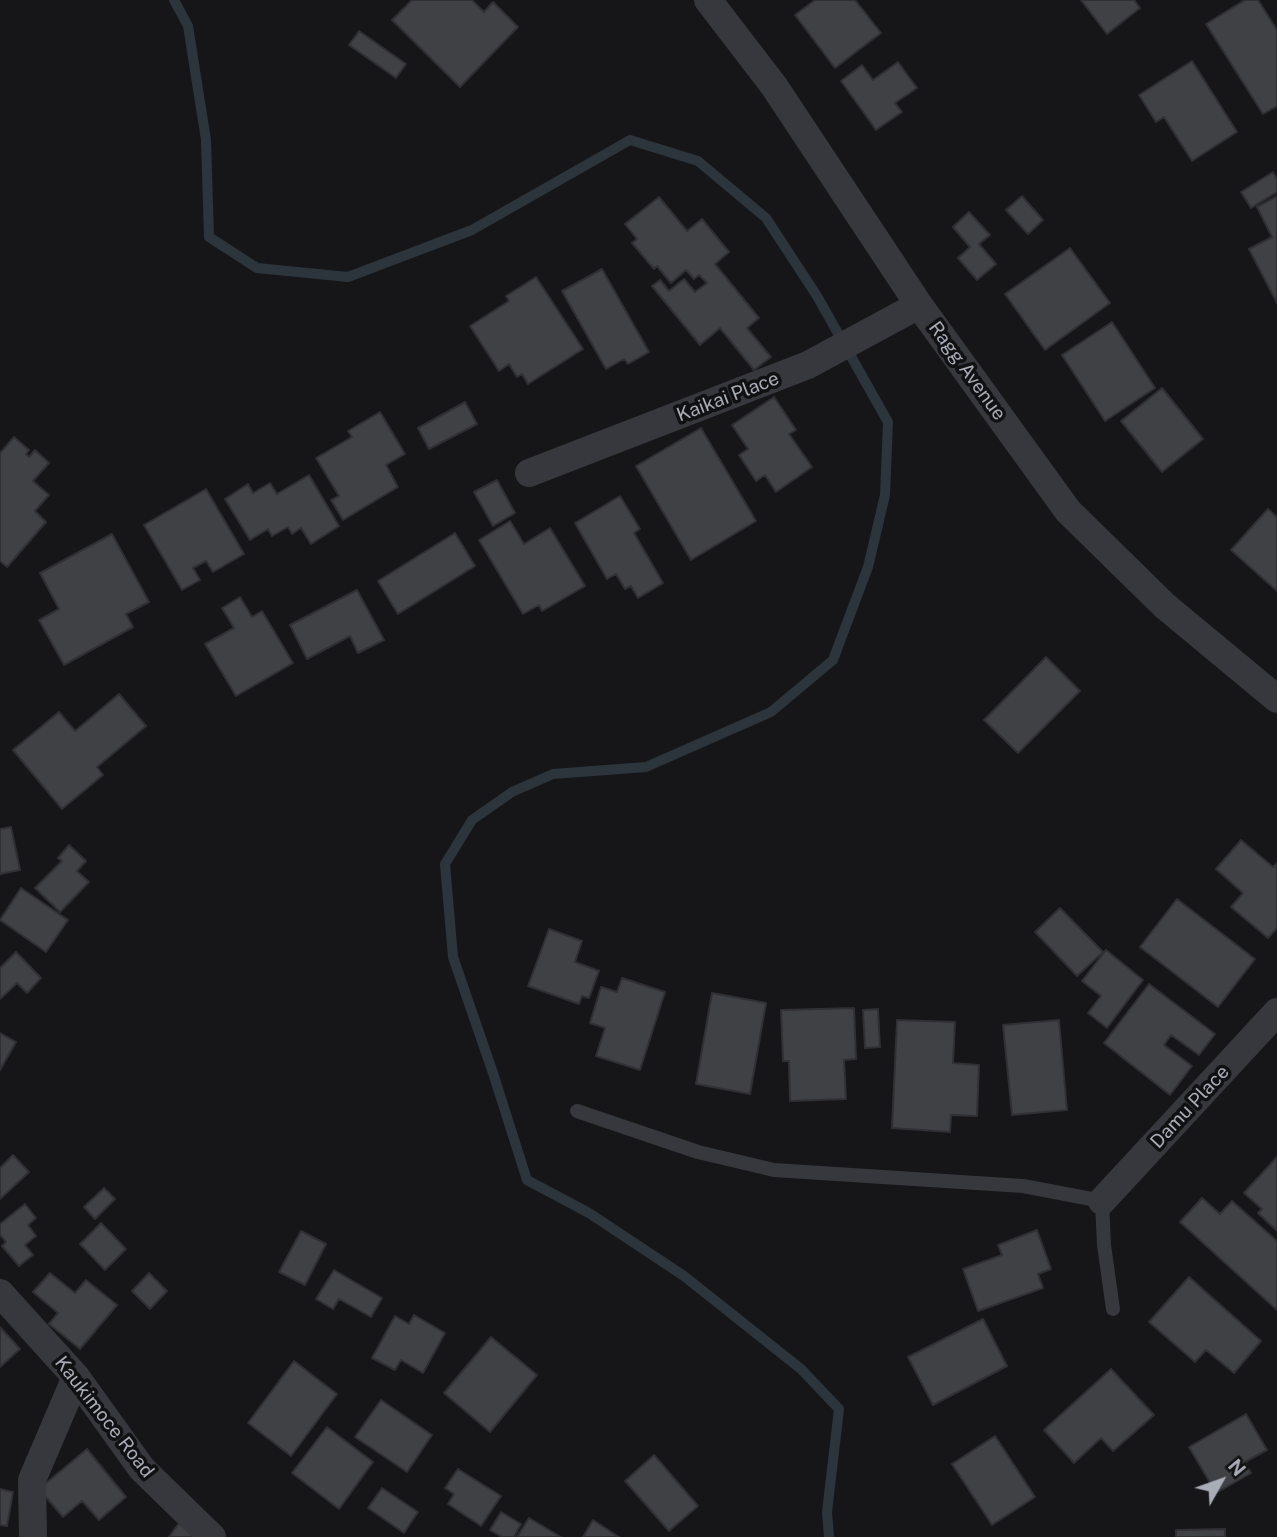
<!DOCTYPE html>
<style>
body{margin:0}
#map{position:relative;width:1277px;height:1537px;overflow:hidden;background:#161618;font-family:"Public Sans",sans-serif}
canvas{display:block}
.north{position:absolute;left:1186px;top:1446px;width:70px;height:70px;-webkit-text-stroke:5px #111113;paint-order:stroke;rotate:50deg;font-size:19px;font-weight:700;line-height:28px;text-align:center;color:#a8adb8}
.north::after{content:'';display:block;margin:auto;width:24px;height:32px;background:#a8adb8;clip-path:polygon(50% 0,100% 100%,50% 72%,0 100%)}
</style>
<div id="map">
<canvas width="1277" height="1537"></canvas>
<div class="north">N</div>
</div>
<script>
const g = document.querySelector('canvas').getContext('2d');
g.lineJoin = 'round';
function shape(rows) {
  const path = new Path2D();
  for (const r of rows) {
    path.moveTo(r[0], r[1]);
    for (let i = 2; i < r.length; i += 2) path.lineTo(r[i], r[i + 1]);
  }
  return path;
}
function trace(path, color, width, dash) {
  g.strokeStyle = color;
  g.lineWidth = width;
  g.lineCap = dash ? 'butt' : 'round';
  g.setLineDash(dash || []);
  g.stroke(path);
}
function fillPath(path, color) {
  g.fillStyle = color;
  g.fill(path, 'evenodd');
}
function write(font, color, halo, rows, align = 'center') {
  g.font = font + ' "Public Sans",sans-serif';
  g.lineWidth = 7;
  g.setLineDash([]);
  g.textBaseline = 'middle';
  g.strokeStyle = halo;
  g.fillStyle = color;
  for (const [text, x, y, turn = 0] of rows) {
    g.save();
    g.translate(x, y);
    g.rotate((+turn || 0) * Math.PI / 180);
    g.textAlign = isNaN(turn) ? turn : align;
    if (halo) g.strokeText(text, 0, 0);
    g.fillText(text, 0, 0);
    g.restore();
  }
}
trace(shape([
 [174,0,188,26,206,140,209,237,257,268,348,277,472,230,630,140,698,161,766,218,817,296,888,422,885,495,868,567,833,660,771,712,646,767,553,774,512,792,472,820,445,864,453,957,493,1073,527,1180,589,1213,684,1276,801,1369,839,1409,827,1512,829,1537]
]), '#2c353c', 10);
const building = shape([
 [412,0,472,0,484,12,493,2,518,27,460,87,392,20,412,0],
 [815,0,855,0,881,33,835,68,795,15,815,0],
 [1081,0,1134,0,1140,8,1107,34,1081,0],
 [1245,0,1258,0,1277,30,1277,106,1263,114,1206,24,1245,0],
 [359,31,406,64,396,78,349,45,359,31],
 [1192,61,1237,132,1192,161,1164,117,1156,122,1139,95,1192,61],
 [898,62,917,88,895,103,902,112,876,130,841,81,862,65,873,80,898,62],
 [1273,172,1277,179,1277,192,1251,208,1241,192,1273,172],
 [1022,196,1043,220,1028,234,1006,210,1022,196],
 [1277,196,1277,303,1249,249,1272,237,1257,207,1277,196],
 [659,197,687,231,702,219,729,252,715,264,759,318,747,328,771,357,754,370,720,328,700,345,652,286,660,280,669,291,684,279,695,292,707,283,699,275,694,279,686,270,671,283,657,266,654,269,632,243,637,239,625,224,659,197],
 [969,212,990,235,979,244,996,264,977,280,958,258,970,247,953,227,969,212],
 [1070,248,1110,303,1045,350,1005,294,1070,248],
 [602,269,649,352,628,364,624,359,606,369,562,291,602,269],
 [536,277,583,349,528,384,522,374,517,377,509,364,499,371,470,326,509,301,506,296,536,277],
 [1112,322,1155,388,1105,421,1062,355,1112,322],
 [1162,388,1203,439,1162,472,1121,421,1162,388],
 [774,397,796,430,789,434,812,467,776,492,765,475,756,481,739,455,748,449,732,425,774,397],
 [465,402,477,424,429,449,418,428,465,402],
 [380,412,405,454,386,465,398,487,343,520,331,500,339,496,316,458,352,437,348,431,380,412],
 [701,428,756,521,691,560,636,466,701,428],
 [14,437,29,450,26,454,29,457,35,450,49,463,33,481,49,495,35,511,46,522,7,567,0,561,0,453,14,437],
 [309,475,339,526,311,544,301,528,292,534,288,527,272,536,268,529,250,540,225,499,248,484,253,493,270,483,277,494,309,475],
 [497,480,515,513,493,526,474,492,497,480],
 [206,489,244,554,213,572,206,561,193,568,200,580,182,590,144,525,206,489],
 [620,496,640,529,634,533,663,583,638,598,631,586,625,589,616,574,607,579,575,523,620,496],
 [1268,509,1277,517,1277,591,1231,550,1268,509],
 [510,521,524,544,550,528,585,586,542,611,539,605,523,614,479,540,510,521],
 [455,533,475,566,398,614,378,581,455,533],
 [112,534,149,602,126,614,133,627,64,665,39,620,59,609,40,573,112,534],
 [357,590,384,640,358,653,350,636,307,659,290,625,357,590],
 [240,597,252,617,262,611,293,663,236,696,205,644,234,628,222,608,240,597],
 [1046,657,1080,691,1018,753,984,720,1046,657],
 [119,694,146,726,97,767,103,775,62,809,13,750,59,712,75,731,119,694],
 [11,827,20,870,0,874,0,829,11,827],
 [1241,840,1273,867,1277,863,1277,928,1268,938,1231,907,1243,893,1216,869,1241,840],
 [69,845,86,861,77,871,89,882,60,912,35,888,62,861,58,858,69,845],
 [21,888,68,920,46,952,0,920,21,888],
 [1177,899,1255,959,1218,1007,1140,947,1177,899],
 [1060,908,1103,952,1077,976,1035,932,1060,908],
 [549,929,582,941,575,962,599,971,589,998,582,996,579,1004,528,986,549,929],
 [1106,950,1143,980,1107,1028,1088,1013,1101,996,1082,981,1106,950],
 [16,952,41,978,27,993,17,983,0,999,0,968,16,952],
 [622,978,665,992,640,1070,596,1056,605,1028,590,1023,601,987,617,992,622,978],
 [1149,984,1215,1034,1199,1055,1171,1035,1164,1045,1192,1066,1170,1095,1104,1043,1149,984],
 [712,993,766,1003,750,1094,696,1084,712,993],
 [854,1008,856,1059,844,1060,846,1099,790,1101,789,1061,783,1061,781,1010,854,1008],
 [878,1009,880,1047,865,1048,863,1010,878,1009],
 [897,1020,955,1022,953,1063,979,1065,977,1116,951,1115,950,1132,892,1128,897,1020],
 [1059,1020,1067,1110,1012,1115,1003,1025,1059,1020],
 [0,1033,16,1042,0,1070,0,1033],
 [13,1155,29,1172,0,1199,0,1168,13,1155],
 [1277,1157,1277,1231,1258,1213,1262,1209,1244,1193,1277,1157],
 [104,1188,115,1199,95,1219,84,1207,104,1188],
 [1202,1198,1220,1214,1232,1201,1277,1241,1277,1310,1180,1222,1202,1198],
 [25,1204,36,1218,28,1225,36,1236,25,1245,33,1255,19,1266,2,1246,6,1242,0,1235,0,1224,25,1204],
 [101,1223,126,1249,105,1270,80,1244,101,1223],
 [1037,1230,1051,1269,1038,1274,1043,1288,978,1311,963,1269,1002,1255,998,1245,1037,1230],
 [301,1231,326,1244,305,1285,279,1272,301,1231],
 [334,1270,382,1298,371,1317,339,1299,333,1309,316,1299,334,1270],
 [50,1273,75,1293,86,1280,117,1305,80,1349,49,1324,58,1313,33,1292,50,1273],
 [149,1273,167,1291,150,1309,132,1291,149,1273],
 [1189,1277,1261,1341,1234,1373,1206,1350,1195,1362,1149,1322,1189,1277],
 [414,1315,445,1333,423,1373,401,1360,395,1370,372,1358,395,1316,409,1324,414,1315],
 [983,1319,1007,1366,933,1405,908,1357,983,1319],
 [0,1327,20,1349,0,1367,0,1327],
 [491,1337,537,1375,490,1432,444,1393,491,1337],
 [294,1361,337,1394,291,1456,248,1423,294,1361],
 [1111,1369,1154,1415,1113,1451,1101,1438,1074,1463,1044,1430,1111,1369],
 [381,1400,432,1435,407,1472,355,1437,381,1400],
 [1246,1414,1267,1450,1245,1462,1251,1473,1216,1493,1189,1447,1246,1414],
 [327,1427,373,1462,339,1509,292,1473,327,1427],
 [995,1436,1035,1497,992,1525,952,1464,995,1436],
 [87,1449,126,1497,99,1520,82,1501,63,1517,39,1489,87,1449],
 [654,1455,698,1506,669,1531,625,1481,654,1455],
 [458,1469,501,1496,481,1526,448,1504,454,1494,445,1488,458,1469],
 [382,1488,418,1512,404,1533,368,1508,382,1488],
 [0,1489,13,1492,7,1526,0,1525,0,1489],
 [501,1512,521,1524,514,1537,502,1537,490,1530,501,1512],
 [529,1518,561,1537,517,1537,529,1518],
 [593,1520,619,1537,583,1537,593,1520],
 [179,1523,197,1537,169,1537,179,1523],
 [1225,1529,1225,1537,1176,1537,1176,1530,1225,1529]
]);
fillPath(building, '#404145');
trace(building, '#303034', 2);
trace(shape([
 [577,1111,698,1152,774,1170,1023,1186,1102,1201,1104,1245,1113,1309]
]), '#37383d', 14);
trace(shape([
 [708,0,774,86,919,305,1068,511,1165,606,1277,699],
 [529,473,808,365,919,305],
 [1102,1201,1277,1012],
 [0,1293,76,1377,142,1469,212,1537],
 [33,1537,32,1480,76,1377]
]), '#37383d', 28);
write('19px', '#a8adb8', '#111113', [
 ["Ragg Avenue",967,371,54],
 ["Kaikai Place",728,397,-21],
 ["Damu Place",1190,1107,-47],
 ["Kaukimoce Road",104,1417,52]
]);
</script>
